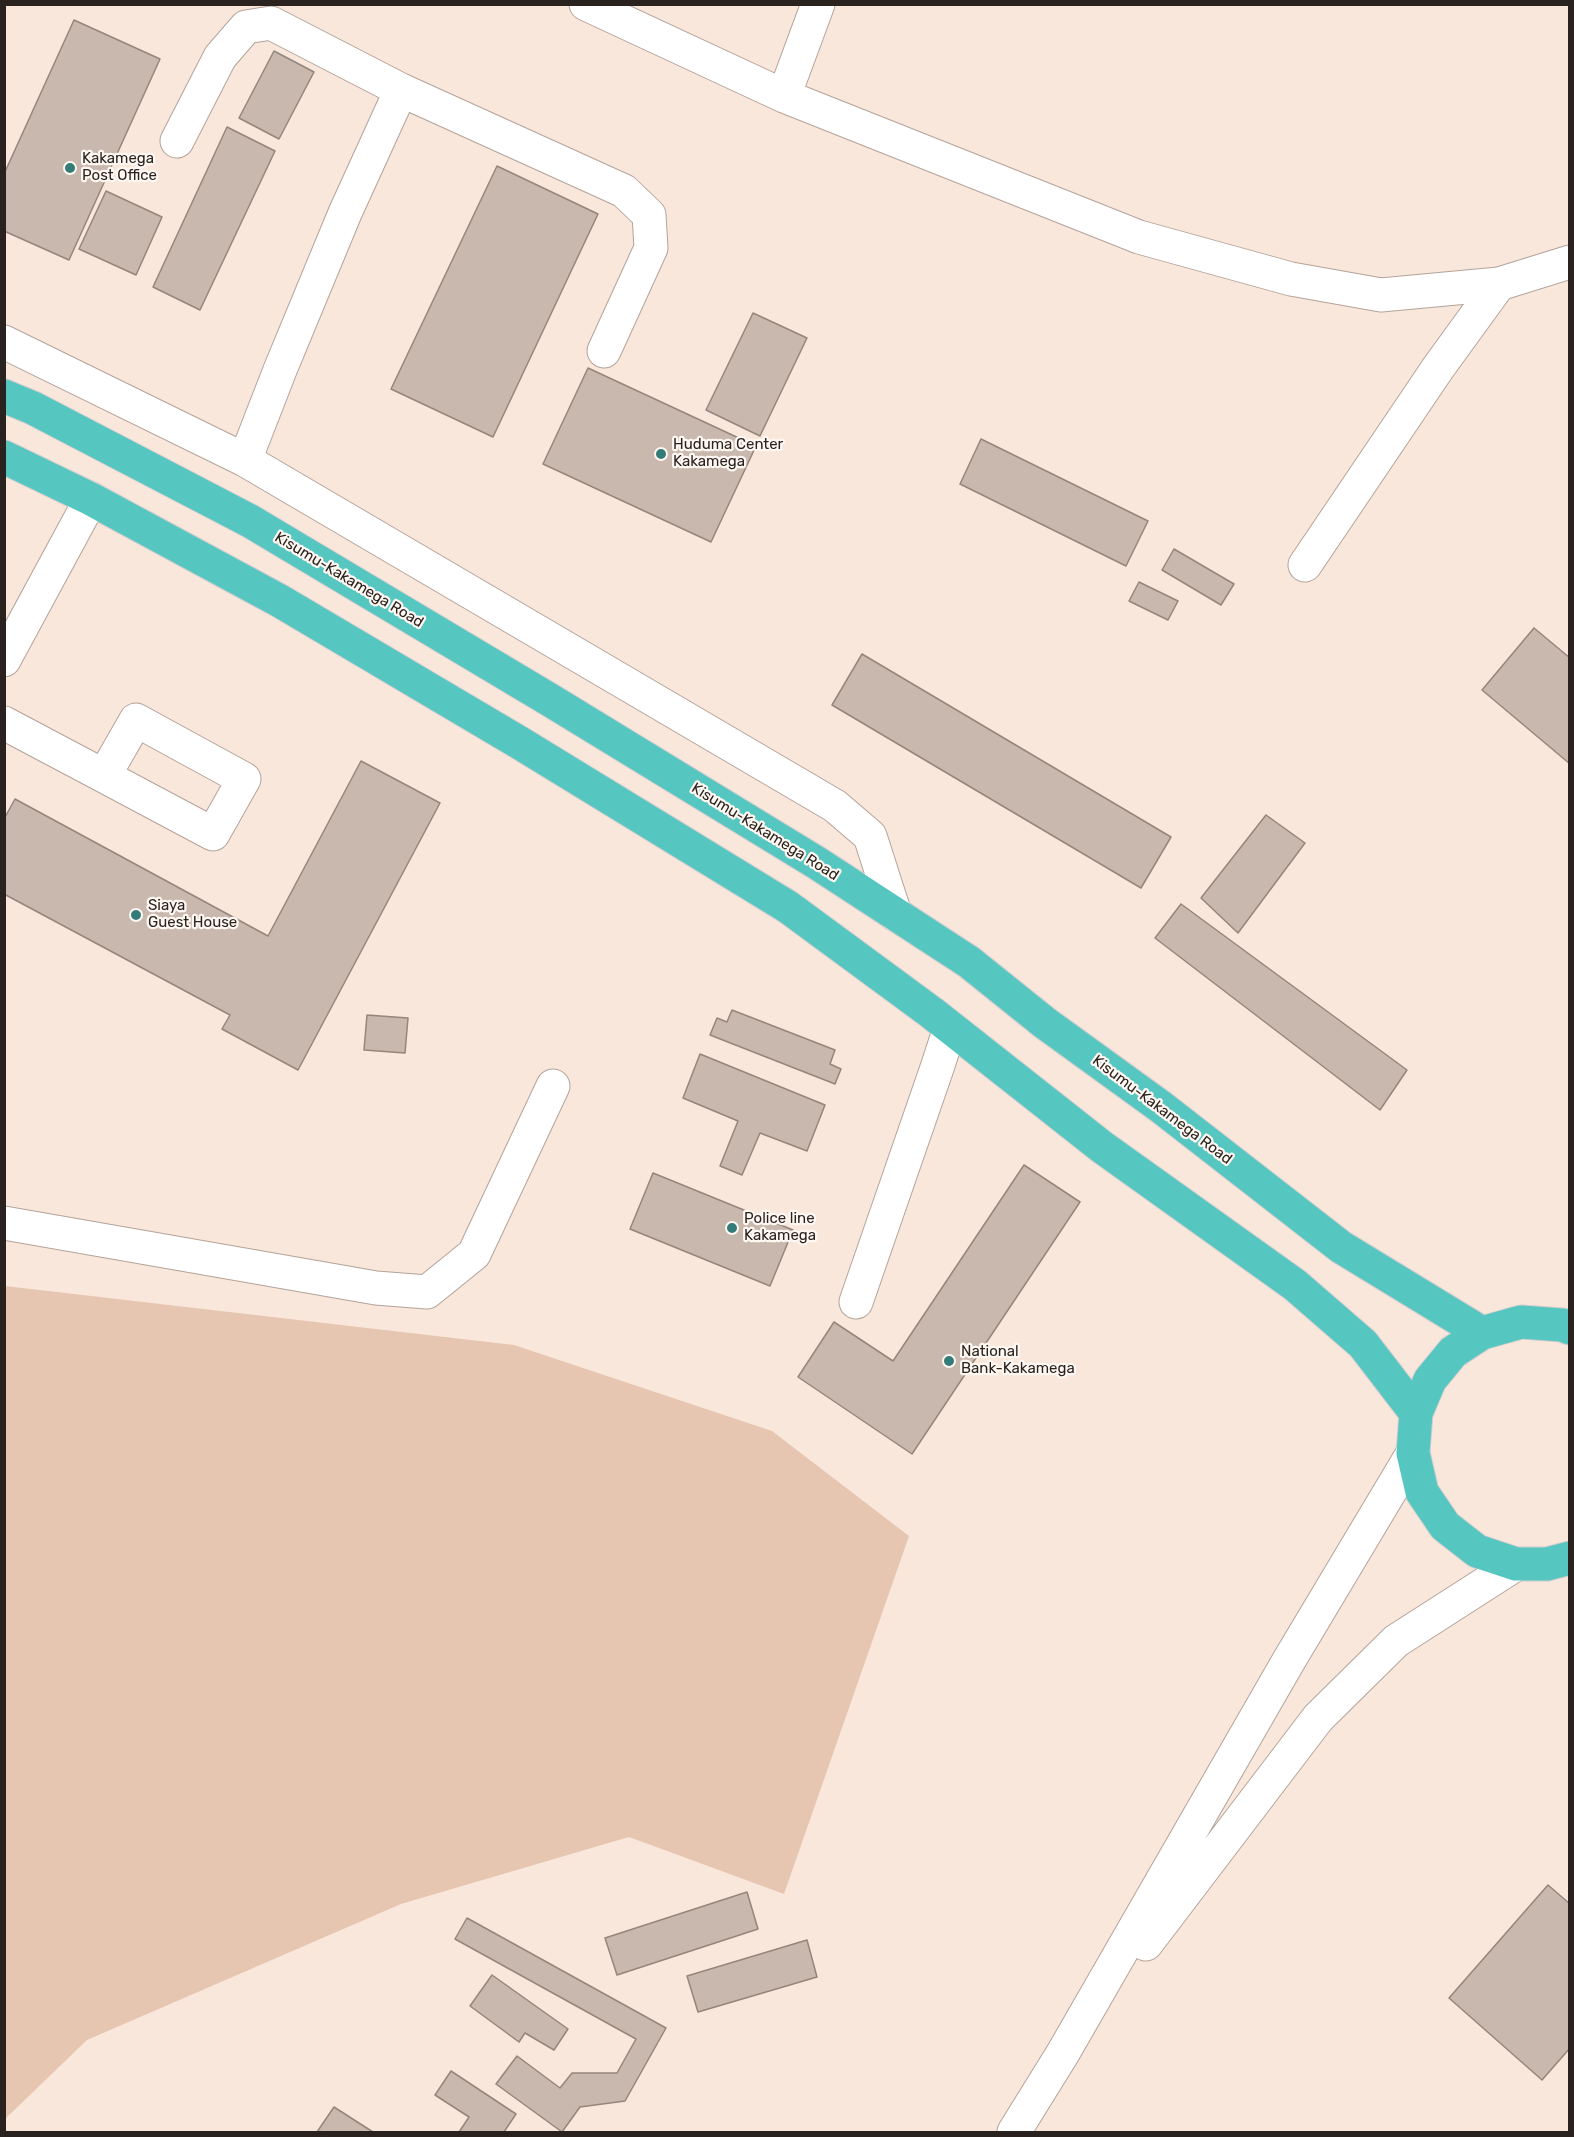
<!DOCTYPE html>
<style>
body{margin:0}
#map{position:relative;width:1574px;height:2137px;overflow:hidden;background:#f9e7dc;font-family:Rubik,sans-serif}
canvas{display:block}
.frame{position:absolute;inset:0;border:6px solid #29221e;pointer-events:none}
</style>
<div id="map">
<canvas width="1574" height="2137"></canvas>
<div class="frame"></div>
</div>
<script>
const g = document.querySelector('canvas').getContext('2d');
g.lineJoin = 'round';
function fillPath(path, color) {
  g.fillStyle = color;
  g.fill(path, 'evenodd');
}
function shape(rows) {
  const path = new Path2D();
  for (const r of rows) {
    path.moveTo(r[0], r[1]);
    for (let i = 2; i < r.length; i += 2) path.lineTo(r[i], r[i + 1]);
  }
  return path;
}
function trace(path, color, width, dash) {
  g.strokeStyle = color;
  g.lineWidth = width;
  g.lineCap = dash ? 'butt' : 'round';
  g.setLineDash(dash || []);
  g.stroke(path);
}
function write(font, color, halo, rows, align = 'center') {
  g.font = font + ' Rubik,sans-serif';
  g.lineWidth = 4.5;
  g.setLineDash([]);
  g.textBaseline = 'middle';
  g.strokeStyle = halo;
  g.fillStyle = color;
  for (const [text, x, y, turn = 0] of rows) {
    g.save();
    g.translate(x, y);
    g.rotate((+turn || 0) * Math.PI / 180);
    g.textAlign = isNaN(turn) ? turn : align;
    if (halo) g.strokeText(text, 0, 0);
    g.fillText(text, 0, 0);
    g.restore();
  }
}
fillPath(shape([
 [5,1286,514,1345,772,1431,909,1536,784,1894,629,1837,401,1904,87,2040,5,2119]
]), '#e6c6b1');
const building = shape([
 [74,20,160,59,69,260,4,231,4,174,74,20],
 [274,51,314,72,279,139,239,118,274,51],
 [227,127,275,151,200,310,153,287,227,127],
 [497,166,598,214,493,437,391,389,497,166],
 [106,191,162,217,136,275,79,249,106,191],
 [753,313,807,338,760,436,706,410,753,313],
 [588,368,756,446,711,542,543,464,588,368],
 [981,439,1148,521,1126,566,960,484,981,439],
 [1174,549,1234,584,1221,605,1162,570,1174,549],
 [1139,582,1178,601,1168,620,1129,601,1139,582],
 [1534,628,1570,658,1570,764,1482,690,1534,628],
 [862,654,1171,837,1141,888,832,705,862,654],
 [361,761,440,803,298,1070,222,1029,230,1015,4,894,4,819,15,799,268,936,361,761],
 [1266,815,1305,843,1238,933,1201,898,1266,815],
 [1181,904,1407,1070,1380,1110,1155,938,1181,904],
 [732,1010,835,1050,830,1064,841,1069,835,1084,710,1035,717,1018,727,1022,732,1010],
 [367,1015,408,1018,405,1053,364,1050,367,1015],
 [700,1054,825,1105,807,1151,760,1133,742,1175,720,1166,738,1121,683,1098,700,1054],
 [1024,1165,1080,1202,912,1454,798,1377,834,1322,893,1361,1024,1165],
 [653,1173,793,1230,770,1286,630,1229,653,1173],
 [1548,1885,1570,1904,1570,2048,1542,2080,1449,1998,1548,1885],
 [747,1892,758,1929,617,1975,605,1938,747,1892],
 [467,1918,666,2028,625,2101,580,2107,562,2132,496,2084,517,2056,560,2088,572,2073,617,2073,636,2039,455,1939,467,1918],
 [807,1940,817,1977,698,2012,687,1976,807,1940],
 [492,1975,568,2029,554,2050,525,2033,519,2042,470,2006,492,1975],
 [451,2071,516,2114,504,2132,459,2132,469,2117,435,2095,451,2071],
 [334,2107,373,2132,317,2132,334,2107]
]);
fillPath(building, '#c9b8ae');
trace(building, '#95857b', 1.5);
const minor = shape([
 [586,4,784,96,1139,237,1291,279,1381,295,1499,284,1570,262],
 [784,96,818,4],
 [177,141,220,57,246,27,271,23,401,90],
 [4,342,245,460,835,806,870,836,895,914],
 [245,460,280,370,345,213,401,90,624,191,649,215,651,248,604,351],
 [1305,565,1438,368,1499,284],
 [4,660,91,499],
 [4,723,104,776,213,834,244,779,136,720,104,776],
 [4,1223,376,1288,427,1292,474,1254,553,1086],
 [856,1302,937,1068,950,1028],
 [1146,1944,1318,1718,1396,1641,1516,1564],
 [1014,2132,1063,2053,1288,1662,1413,1453]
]);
const highway = shape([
 [4,396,33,408,250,521,550,700,817,863,969,962,1045,1023,1161,1107,1341,1247,1482,1333],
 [4,457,91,499,280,601,520,743,788,907,932,1013,1102,1147,1295,1285,1363,1344,1416,1413],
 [1570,1328,1562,1325,1521,1322,1482,1333,1453,1352,1430,1380,1416,1413,1413,1453,1422,1492,1445,1526,1477,1551,1516,1564,1547,1564,1570,1558]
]);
trace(minor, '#b4a399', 35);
trace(highway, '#d0cece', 35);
trace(minor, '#fff', 33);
trace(highway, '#56c6c0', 33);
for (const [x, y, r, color] of [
 [70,168,6,"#347c78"],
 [661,454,6,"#347c78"],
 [136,915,6,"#347c78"],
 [732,1228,6,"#347c78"],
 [949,1361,6,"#347c78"]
]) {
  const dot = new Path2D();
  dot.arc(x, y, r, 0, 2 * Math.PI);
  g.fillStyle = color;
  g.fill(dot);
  trace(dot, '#fef7f2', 2);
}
write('15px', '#29221e', '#fef7f2', [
 ["Kakamega",82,159],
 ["Post Office",82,176],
 ["Huduma Center",673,445],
 ["Kakamega",673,462],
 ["Siaya",148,906],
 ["Guest House",148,923],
 ["Police line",744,1219],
 ["Kakamega",744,1236],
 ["National",961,1352],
 ["Bank-Kakamega",961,1369]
], 'left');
write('15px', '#29221e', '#fef7f2', [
 ["Kisumu-Kakamega Road",349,580,31],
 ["Kisumu-Kakamega Road",765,832,32],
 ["Kisumu-Kakamega Road",1162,1110,37]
]);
</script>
